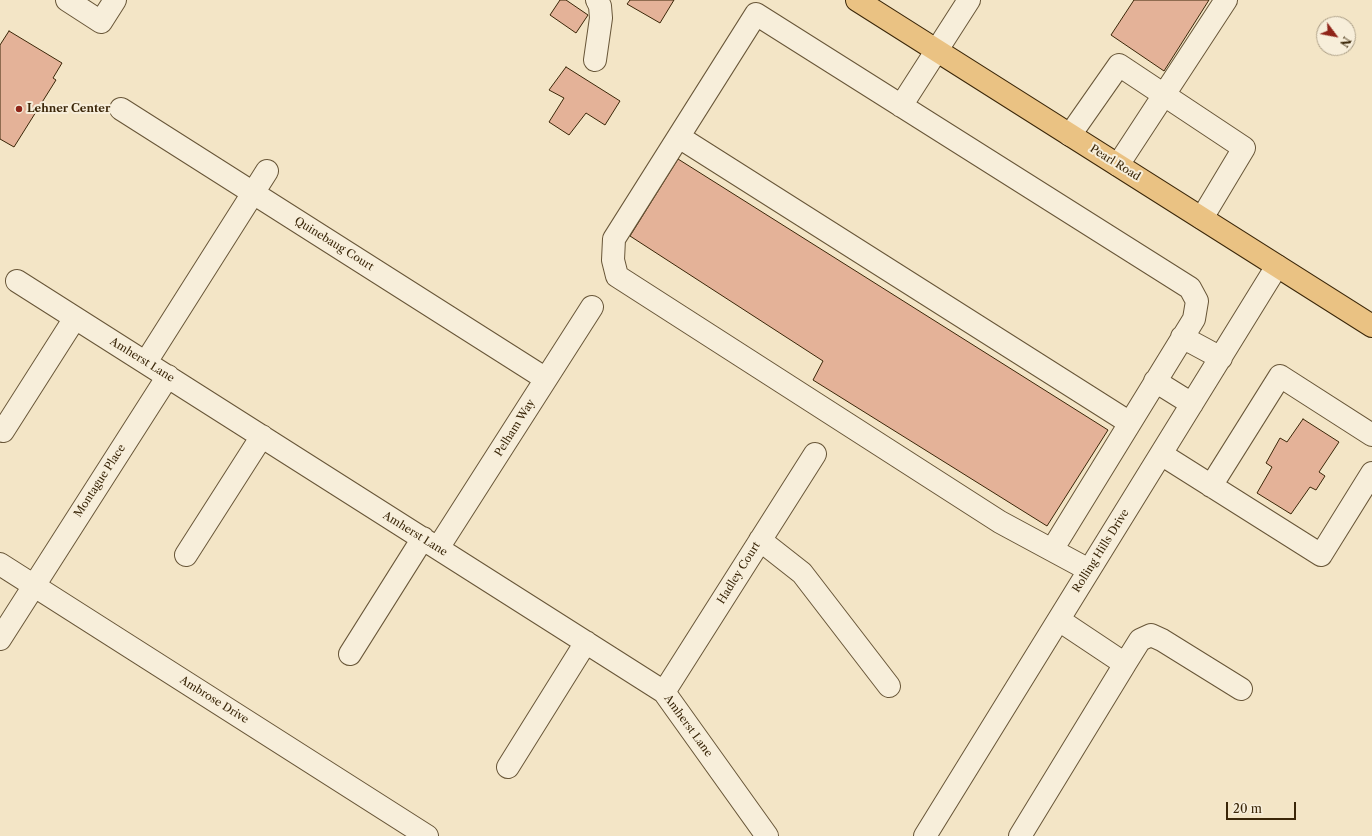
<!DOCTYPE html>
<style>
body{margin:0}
#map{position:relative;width:1372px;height:836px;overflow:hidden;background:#f3e5c6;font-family:"Libre Caslon Text",serif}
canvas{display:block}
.north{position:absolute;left:1316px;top:16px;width:40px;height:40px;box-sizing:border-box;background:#f7eeda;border:1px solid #ab9e86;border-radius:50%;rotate:122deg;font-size:11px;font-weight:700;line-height:16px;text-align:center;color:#3a2608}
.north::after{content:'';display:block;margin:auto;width:14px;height:18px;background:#8f2418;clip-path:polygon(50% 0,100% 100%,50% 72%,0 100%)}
.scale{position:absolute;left:1226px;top:802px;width:70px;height:18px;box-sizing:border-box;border:2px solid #3a2608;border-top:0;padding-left:5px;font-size:12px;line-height:14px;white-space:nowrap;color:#3a2608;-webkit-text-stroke:3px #f7eeda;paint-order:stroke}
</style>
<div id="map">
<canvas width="1372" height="836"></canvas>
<div class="north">N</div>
<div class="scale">20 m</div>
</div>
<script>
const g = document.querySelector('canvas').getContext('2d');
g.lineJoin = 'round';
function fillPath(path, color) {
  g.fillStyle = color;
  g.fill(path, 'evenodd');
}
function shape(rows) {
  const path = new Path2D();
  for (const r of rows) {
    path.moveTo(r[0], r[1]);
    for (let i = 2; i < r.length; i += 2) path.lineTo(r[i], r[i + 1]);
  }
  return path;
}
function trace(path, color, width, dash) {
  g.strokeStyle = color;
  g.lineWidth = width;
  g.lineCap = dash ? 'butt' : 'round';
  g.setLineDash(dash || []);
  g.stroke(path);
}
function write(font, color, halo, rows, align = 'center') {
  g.font = font + ' "Libre Caslon Text",serif';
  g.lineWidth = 4;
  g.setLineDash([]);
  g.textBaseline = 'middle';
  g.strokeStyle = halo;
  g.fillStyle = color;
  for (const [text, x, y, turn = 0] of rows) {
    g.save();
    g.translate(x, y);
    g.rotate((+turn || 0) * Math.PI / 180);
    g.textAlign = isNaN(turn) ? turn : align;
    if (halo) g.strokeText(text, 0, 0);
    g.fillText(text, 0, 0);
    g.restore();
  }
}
const building = shape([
 [560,0,566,0,588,15,576,33,550,15,560,0],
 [630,0,674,0,660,23,627,4,630,0],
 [1134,0,1209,0,1164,71,1111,35,1134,0],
 [9,31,62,63,53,78,56,80,14,147,0,139,0,45,9,31],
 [566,67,620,101,605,125,586,113,569,135,549,122,564,98,549,90,566,67],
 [678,159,1108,430,1047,526,813,380,823,361,630,236,678,159],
 [1303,419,1339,442,1319,472,1325,476,1316,490,1310,487,1291,514,1257,493,1272,467,1266,463,1280,438,1287,442,1303,419]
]);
fillPath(building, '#e4b298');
trace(building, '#3a2608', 1);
const minor = shape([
 [67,0,101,22,115,0],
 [595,60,601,18,600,6,597,0],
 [901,106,969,0],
 [121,109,546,379],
 [1070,135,1119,65,1244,148,1202,218],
 [679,137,1130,423],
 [1118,165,1226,0],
 [17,281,664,692,767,836],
 [1182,337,1221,358],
 [146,362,267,171],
 [1155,381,1192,404],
 [3,431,75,318],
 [1161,454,1321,555,1372,473],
 [1211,486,1280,376,1372,435],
 [760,540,802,573,889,686],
 [438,548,592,307],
 [1052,550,1194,319,1197,301,1190,288,756,14,614,239,613,260,617,276,1000,522,1089,570],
 [186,555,262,436],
 [0,564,427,836],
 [0,639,168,376],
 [350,654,423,538],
 [1125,664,1140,640,1151,635,1162,640,1241,689],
 [664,692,815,454],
 [508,767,586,642],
 [925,836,1277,266],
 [1020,836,1125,664,1059,620]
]);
const major = shape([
 [857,0,1372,326]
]);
trace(minor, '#685638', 24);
trace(major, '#3a2608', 24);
trace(minor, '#f7eeda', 22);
trace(major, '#eac283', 22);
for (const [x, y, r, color] of [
 [19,109,4,"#8f2418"]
]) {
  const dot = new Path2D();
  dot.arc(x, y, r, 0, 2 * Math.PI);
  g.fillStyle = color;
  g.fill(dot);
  trace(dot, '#f7eeda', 1.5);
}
write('bold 11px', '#3a2608', '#f7eeda', [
 ["Lehner Center",27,109]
], 'left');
write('11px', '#3a2608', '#f7eeda', [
 ["Pearl Road",1115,163,32],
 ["Quinebaug Court",334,244,32],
 ["Amherst Lane",142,360,32],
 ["Pelham Way",515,428,-58],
 ["Montague Place",100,481,-57],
 ["Amherst Lane",415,534,32],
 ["Rolling Hills Drive",1101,551,-58],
 ["Hadley Court",739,573,-58],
 ["Ambrose Drive",214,700,32],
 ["Amherst Lane",688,726,54]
]);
</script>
